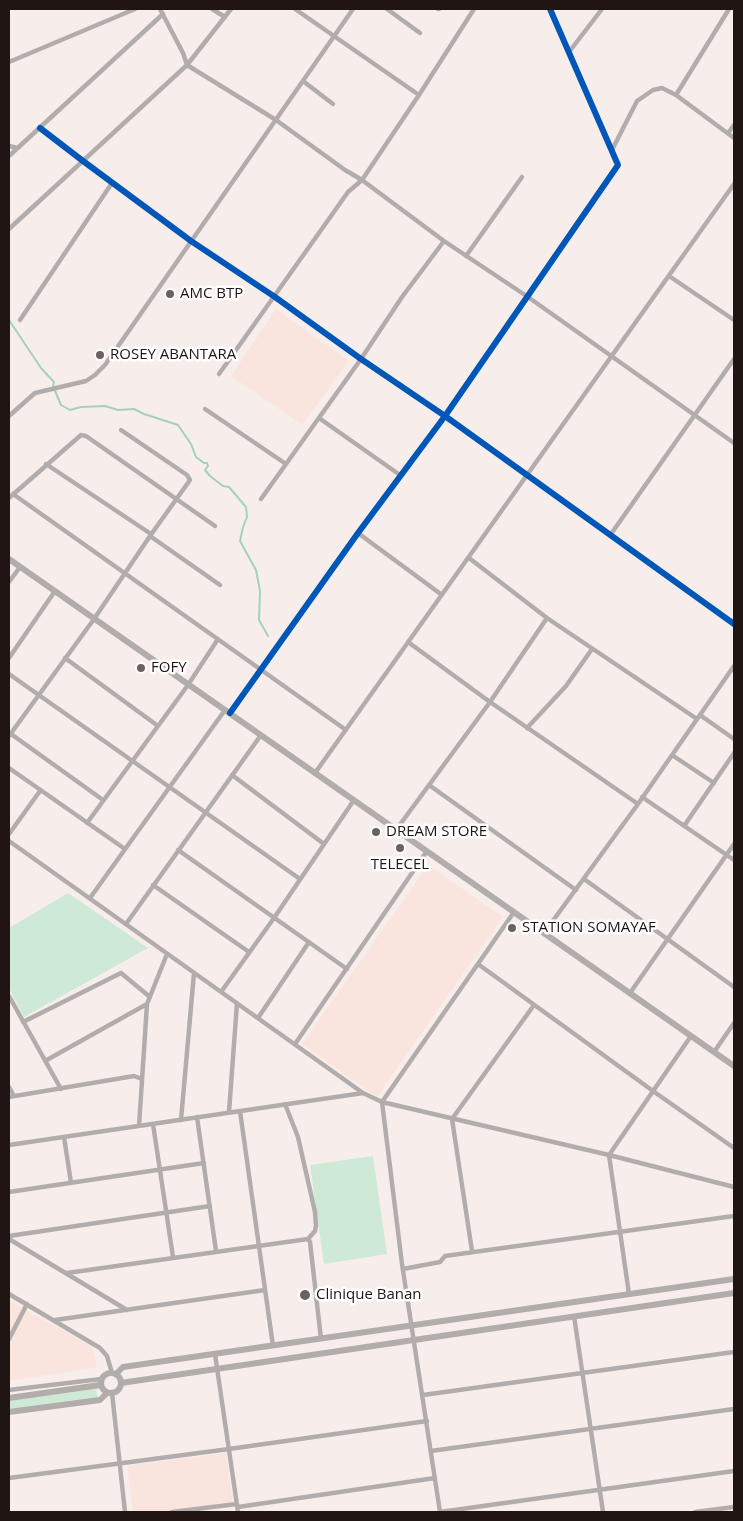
<!DOCTYPE html>
<style>
body{margin:0}
#map{position:relative;width:743px;height:1521px;overflow:hidden;background:#f7eeeb;font-family:"Open Sans",sans-serif}
canvas{display:block}
.frame{position:absolute;inset:0;border:10px solid #201512;pointer-events:none}
</style>
<div id="map">
<canvas width="743" height="1521"></canvas>
<div class="frame"></div>
</div>
<script>
const g = document.querySelector('canvas').getContext('2d');
g.lineJoin = 'round';
function fillPath(path, color) {
  g.fillStyle = color;
  g.fill(path, 'evenodd');
}
function shape(rows) {
  const path = new Path2D();
  for (const r of rows) {
    if (r.length === 3) {
      path.moveTo(r[0] + r[2], r[1]);
      path.arc(r[0], r[1], r[2], 0, 2 * Math.PI);
      continue;
    }
    path.moveTo(r[0], r[1]);
    for (let i = 2; i < r.length; i += 2) path.lineTo(r[i], r[i + 1]);
  }
  return path;
}
function trace(path, color, width, dash) {
  g.strokeStyle = color;
  g.lineWidth = width;
  g.lineCap = dash ? 'butt' : 'round';
  g.setLineDash(dash || []);
  g.stroke(path);
}
function write(font, color, halo, rows, align = 'center') {
  g.font = font + ' "Open Sans",sans-serif';
  g.lineWidth = 5;
  g.setLineDash([]);
  g.textBaseline = 'middle';
  g.strokeStyle = halo;
  g.fillStyle = color;
  for (const [text, x, y, turn = 0] of rows) {
    g.save();
    g.translate(x, y);
    g.rotate((+turn || 0) * Math.PI / 180);
    g.textAlign = isNaN(turn) ? turn : align;
    if (halo) g.strokeText(text, 0, 0);
    g.fillText(text, 0, 0);
    g.restore();
  }
}
fillPath(shape([
 [276,309,349,361,302,425,231,376],
 [428,865,503,917,377,1097,302,1044],
 [9,1301,93,1347,97,1367,9,1381],
 [226,1453,233,1504,171,1512,133,1512,127,1466]
]), '#fae4de');
fillPath(shape([
 [68,893,148,948,24,1017,9,988,9,928],
 [373,1156,387,1254,324,1264,310,1165],
 [96,1388,98,1398,9,1410,9,1400]
]), '#ceead7');
trace(shape([
 [9,320,41,368,54,382,53,386,61,405,70,410,81,407,105,406,118,410,134,409,144,414,178,425,191,444,196,457,204,463,207,463,208,466,205,470,210,476,223,486,229,487,246,507,247,517,243,527,240,541,256,570,260,591,259,620,268,636]
]), '#a4d2b8', 2);
trace(shape([
 [160,9,183,53,187,65,276,120,345,170,362,180,444,241,528,297,734,443],
 [212,9,225,17],
 [295,9,419,95],
 [387,9,420,33],
 [438,9,439,9],
 [569,52,602,9],
 [9,62,135,9],
 [303,81,333,104],
 [676,95,729,9],
 [40,128,83,161,191,241,275,297,361,359,445,416,734,624],
 [728,133,734,125],
 [9,146,18,148],
 [612,150,637,101,653,90,662,88,676,95,734,138],
 [9,156,163,14],
 [9,229,187,65,231,9],
 [466,256,522,177],
 [669,276,734,320],
 [20,320,112,183],
 [219,374,348,192,362,180,419,95,474,9],
 [205,409,286,464],
 [9,416,35,393,86,381,95,375,105,365,353,9],
 [319,418,400,475],
 [46,464,151,534],
 [13,494,346,730],
 [9,498,81,435,86,436,215,526],
 [261,499,361,359,402,297,444,241],
 [358,533,442,595],
 [611,534,734,359],
 [150,536,220,585],
 [469,558,547,618,697,719],
 [9,582,20,567],
 [408,642,490,702,638,804],
 [9,658,55,591],
 [65,658,158,726],
 [9,674,300,879],
 [230,713,358,533,445,416,618,165,550,9],
 [700,715,734,739],
 [527,728,566,686,592,649],
 [11,734,103,800],
 [9,736,94,619,150,536,190,480,187,475,121,430],
 [672,755,714,783],
 [9,768,125,849],
 [315,773,734,184],
 [232,775,324,844],
 [429,785,576,890],
 [642,797,734,860],
 [87,823,188,685,218,639],
 [684,826,734,753],
 [396,830,490,702,547,618],
 [9,834,40,791],
 [9,841,363,1093,382,1102,609,1155,734,1187],
 [178,850,347,969],
 [584,879,734,987],
 [153,885,249,952],
 [90,898,225,710],
 [126,924,261,735],
 [544,933,638,804,734,666],
 [478,964,653,1091,734,1148],
 [221,992,274,918,354,800],
 [630,993,734,844],
 [9,996,61,1089],
 [258,1018,309,942],
 [23,1022,121,973,150,997],
 [295,1044,427,851],
 [714,1052,734,1023],
 [45,1061,147,1004],
 [9,1087,14,1096],
 [9,1097,134,1076,142,1079],
 [285,1104,298,1137,315,1212,316,1226,315,1231,308,1239],
 [240,1111,273,1346],
 [229,1112,237,1003],
 [197,1117,216,1251],
 [181,1120,194,973],
 [153,1124,173,1257],
 [139,1126,147,1004,167,954],
 [64,1137,71,1183],
 [9,1145,363,1093],
 [9,1192,204,1163],
 [9,1236,210,1206],
 [9,1239,127,1310],
 [472,1251,452,1119,534,1005],
 [403,1269,440,1262,445,1256,734,1216],
 [67,1273,308,1239,310,1242,321,1339],
 [9,1294,100,1348,107,1356,112,1373],
 [629,1294,609,1155,691,1036],
 [574,1316,603,1512],
 [55,1320,265,1290],
 [9,1339,27,1304],
 [215,1354,238,1512],
 [9,1390,101,1379],
 [112,1393,125,1512],
 [423,1395,734,1352],
 [431,1451,734,1409],
 [9,1478,229,1449,427,1421],
 [238,1507,435,1478],
 [172,1512,237,1504],
 [440,1512,402,1264,382,1102,514,912],
 [440,1512,734,1471],
 [695,1512,734,1507]
]), '#b2adac', 4.5);
trace(shape([
 [9,559,734,1066],
 [111,1383,10],
 [116,1374,123,1367,734,1279],
 [121,1383,734,1293],
 [9,1398,100,1385],
 [9,1412,100,1400,107,1393]
]), '#b2adaa', 6);
trace(shape([
 [40,128,83,161,191,241,275,297,361,359,445,416,734,624],
 [230,713,358,533,445,416,618,165,550,9]
]), '#0057b8', 6);
for (const [x, y, r, color] of [
 [170,294,5,"#6b615e"],
 [100,355,5,"#6b615e"],
 [141,668,5,"#6b615e"],
 [376,832,5,"#6b615e"],
 [400,848,5,"#6b615e"],
 [512,928,5,"#6b615e"],
 [305,1295,6,"#6b615e"]
]) {
  const dot = new Path2D();
  dot.arc(x, y, r, 0, 2 * Math.PI);
  g.fillStyle = color;
  g.fill(dot);
  trace(dot, '#fff', 2);
}
write('15px', '#201512', '#fff', [
 ["AMC BTP",180,294],
 ["ROSEY ABANTARA",110,355],
 ["FOFY",151,668],
 ["DREAM STORE",386,832],
 ["TELECEL",400,865,"center"],
 ["STATION SOMAYAF",522,928],
 ["Clinique Banan",316,1295]
], 'left');
</script>
